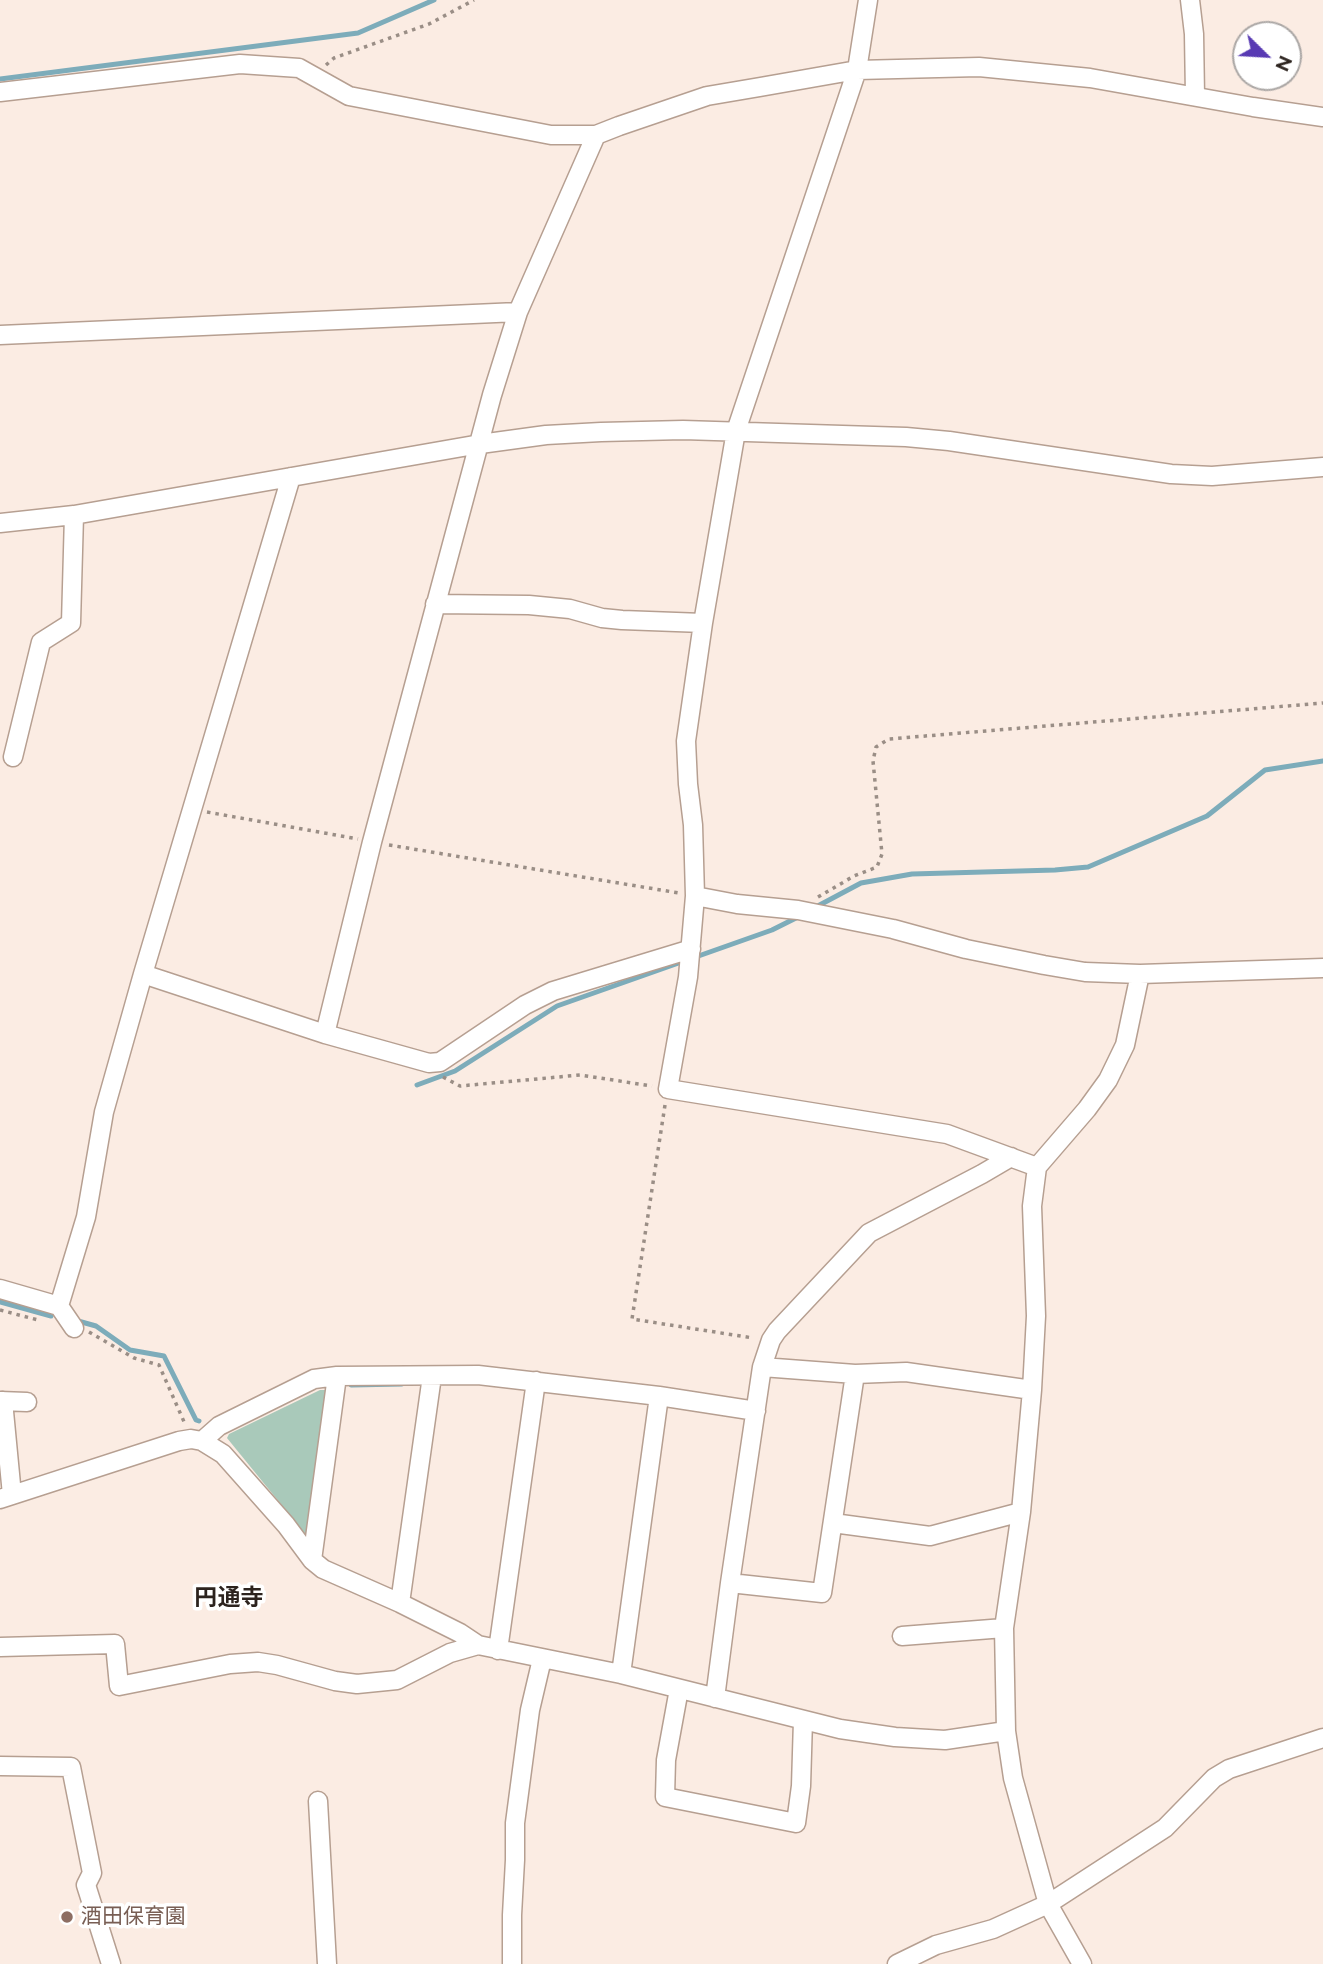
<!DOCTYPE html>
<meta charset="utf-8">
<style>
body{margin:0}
#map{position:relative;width:1323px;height:1964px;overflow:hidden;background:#fbece3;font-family:Raleway,sans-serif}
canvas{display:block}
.north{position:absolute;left:1232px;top:21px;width:70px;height:70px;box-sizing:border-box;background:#fff;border:2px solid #aba7a5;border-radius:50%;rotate:114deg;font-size:19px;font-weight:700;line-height:28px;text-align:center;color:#2c231e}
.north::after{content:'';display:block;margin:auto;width:24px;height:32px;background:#583ab3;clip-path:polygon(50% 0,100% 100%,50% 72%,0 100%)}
</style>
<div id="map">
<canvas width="1323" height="1964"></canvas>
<div class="north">N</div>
</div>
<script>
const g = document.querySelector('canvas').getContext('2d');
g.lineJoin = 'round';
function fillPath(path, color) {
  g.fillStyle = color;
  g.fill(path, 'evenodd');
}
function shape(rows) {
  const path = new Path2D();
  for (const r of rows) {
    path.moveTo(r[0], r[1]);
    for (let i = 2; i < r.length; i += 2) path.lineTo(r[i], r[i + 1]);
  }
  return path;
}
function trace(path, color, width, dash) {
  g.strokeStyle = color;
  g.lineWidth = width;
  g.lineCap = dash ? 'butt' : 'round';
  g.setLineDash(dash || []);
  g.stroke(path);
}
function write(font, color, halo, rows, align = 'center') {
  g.font = font + ' Raleway,"Noto Sans JP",sans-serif';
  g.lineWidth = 7;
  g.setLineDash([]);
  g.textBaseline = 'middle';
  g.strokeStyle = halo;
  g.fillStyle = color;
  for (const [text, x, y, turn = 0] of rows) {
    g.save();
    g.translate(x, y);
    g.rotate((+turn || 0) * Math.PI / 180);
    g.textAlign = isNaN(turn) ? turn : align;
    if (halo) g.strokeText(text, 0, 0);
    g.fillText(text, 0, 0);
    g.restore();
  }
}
fillPath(shape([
 [320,1390,331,1390,311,1539,306,1535,227,1438,229,1434]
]), '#a9c9ba');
trace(shape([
 [0,79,358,33,434,0],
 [814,908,861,883,912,874,1055,870,1088,867,1207,816,1265,770,1323,761],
 [417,1085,455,1071,557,1006,772,930,800,916],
 [0,1302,51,1316],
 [78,1321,96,1326,130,1350,164,1356,196,1420,199,1421],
 [351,1385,402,1384]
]), '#7dacba', 5);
const minor = shape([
 [868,0,857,70,736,431,703,623,686,741,688,784,693,825,695,896,688,977,668,1089,947,1134,1037,1167],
 [1190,0,1194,34,1195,96],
 [0,92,240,64,299,68,349,96,551,135,596,135,619,126,707,96,760,87,857,70,979,67,1090,78,1253,107,1323,117],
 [0,335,518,312],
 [0,523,74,515,480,444,546,435,601,432,683,430,906,437,949,441,1171,474,1212,476,1323,467],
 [435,604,529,605,570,609,602,618,622,620,703,623],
 [13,757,41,642,71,623,74,515],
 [695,896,737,904,798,910,893,929,966,949,1044,965,1085,972,1140,974,1323,968],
 [143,974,325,1034,429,1063,440,1062,449,1056,525,1005,553,991,691,949],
 [325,1034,372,842,492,395,518,312,596,135],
 [0,1289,59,1306,74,1328],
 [59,1306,86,1217,104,1112,143,974,291,477],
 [762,1367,771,1340,777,1331,869,1233,982,1174,1011,1157],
 [0,1401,27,1402],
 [3,1401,12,1495],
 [202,1441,223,1454,286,1525,312,1560,323,1569,400,1603,460,1633,478,1645,621,1674,840,1729,895,1737,945,1740,1006,1731],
 [0,1499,179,1441,191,1439,202,1441,219,1426,314,1379,337,1376,478,1375,659,1396,756,1411],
 [833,1523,930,1536,1021,1512],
 [312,1560,337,1376],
 [730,1583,822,1593,855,1374],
 [400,1603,432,1376],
 [902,1636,1004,1628],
 [0,1647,115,1644,119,1686,230,1664,258,1662,277,1665,335,1681,357,1684,397,1680,450,1653,478,1645],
 [498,1650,536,1381],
 [621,1674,659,1396],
 [679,1689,666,1760,665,1797,796,1823,801,1786,803,1720],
 [715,1698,730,1583,762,1367,855,1374,906,1372,1032,1390],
 [0,1766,71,1767,92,1873,86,1885,111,1964],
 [318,1801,327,1964],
 [512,1964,512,1915,515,1860,515,1823,530,1710,542,1659],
 [897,1964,936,1945,993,1929,1048,1904,1165,1828,1214,1778,1229,1769,1323,1738],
 [1082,1964,1048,1904,1013,1778,1006,1731,1004,1628,1021,1512,1032,1390,1036,1316,1032,1206,1037,1167,1087,1109,1108,1080,1125,1045,1140,974]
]);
trace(minor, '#b69f91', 21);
trace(shape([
 [326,65,334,58,429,24,474,0],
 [207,812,358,839],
 [389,845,679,893],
 [818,897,854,876,877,867,882,854,873,761,876,747,889,739,1323,703],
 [443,1077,460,1086,580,1075,652,1086],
 [665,1105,632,1319,753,1338],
 [0,1310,38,1320],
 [89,1332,134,1358,159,1365,185,1424]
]), '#9a8e86', 3.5, [3.5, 5]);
trace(minor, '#fff', 18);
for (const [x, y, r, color] of [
 [67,1917,7,"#8d6e63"]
]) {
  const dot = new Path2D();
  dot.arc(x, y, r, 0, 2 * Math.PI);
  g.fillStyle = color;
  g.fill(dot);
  trace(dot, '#fff', 2.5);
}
write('21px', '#785e54', '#fff', [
 ["酒田保育園",81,1917]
], 'left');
write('bold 23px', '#2c231e', '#fff', [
 ["円通寺",229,1598]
]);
</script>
